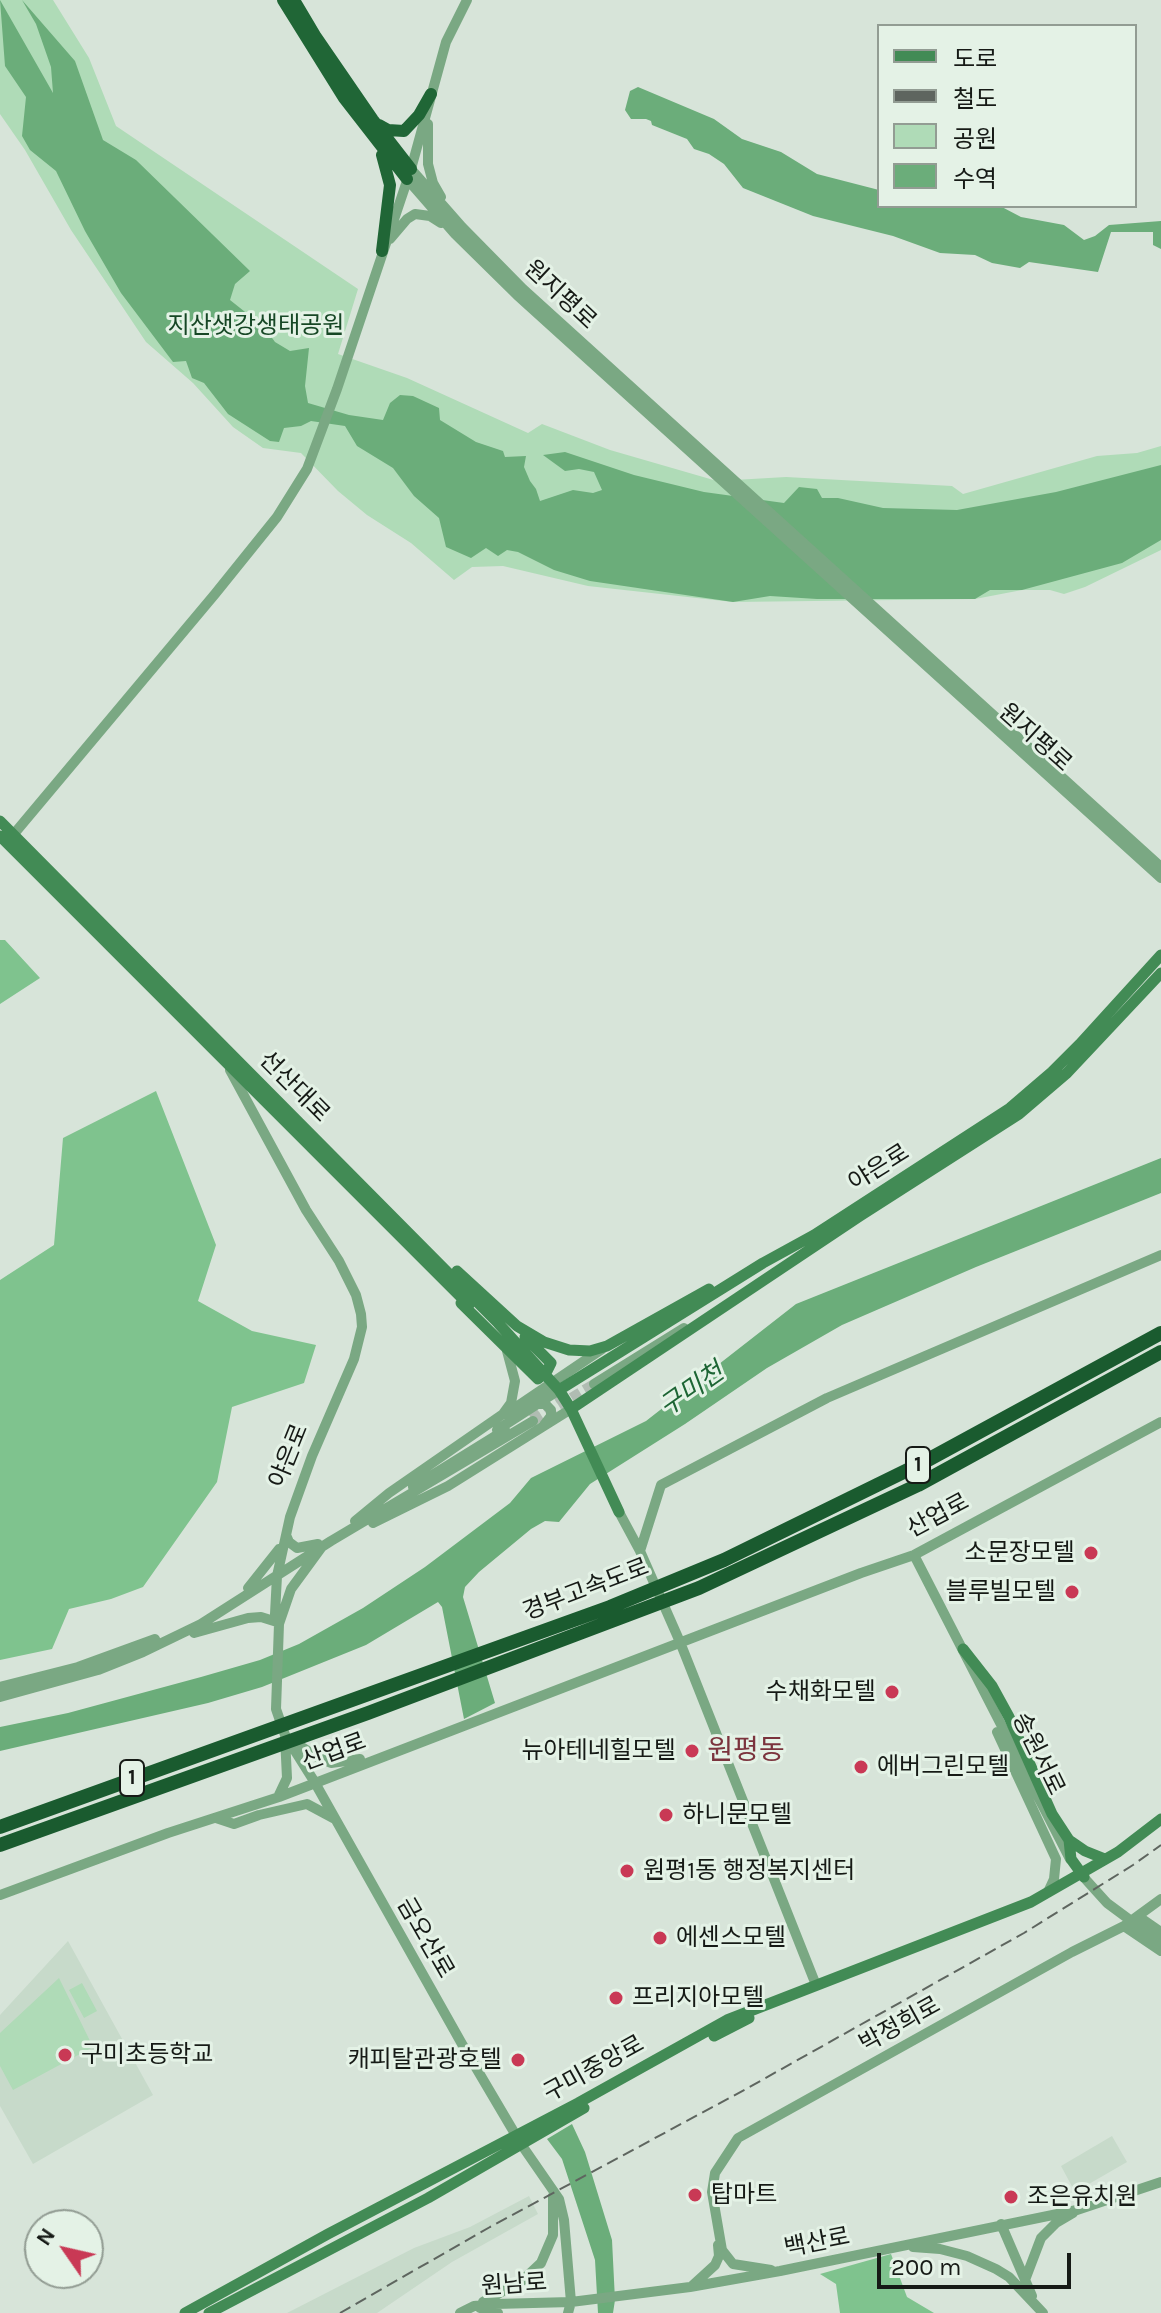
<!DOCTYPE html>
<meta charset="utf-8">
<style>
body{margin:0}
#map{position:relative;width:1161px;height:2313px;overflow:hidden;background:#d7e4d9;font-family:Karla,"Noto Sans KR",sans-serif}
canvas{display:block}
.legend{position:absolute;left:877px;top:24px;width:260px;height:184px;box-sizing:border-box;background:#e4f2e6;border:2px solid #929c93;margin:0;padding:10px 14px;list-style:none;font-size:24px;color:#161a16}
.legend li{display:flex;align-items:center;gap:16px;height:40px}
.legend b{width:40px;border:2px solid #929c93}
.north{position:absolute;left:24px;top:2209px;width:80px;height:80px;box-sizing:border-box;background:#e4f2e6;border:2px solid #929c93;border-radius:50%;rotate:304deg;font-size:22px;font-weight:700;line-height:32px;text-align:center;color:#161a16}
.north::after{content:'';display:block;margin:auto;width:28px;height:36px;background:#c93955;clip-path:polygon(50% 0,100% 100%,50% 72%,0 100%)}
.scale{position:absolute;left:877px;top:2253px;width:194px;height:36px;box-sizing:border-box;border:4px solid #161a16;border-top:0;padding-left:10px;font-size:24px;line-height:28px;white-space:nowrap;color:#161a16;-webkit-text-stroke:6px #e4f2e6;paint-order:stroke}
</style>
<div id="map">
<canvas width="1161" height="2313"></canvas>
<ul class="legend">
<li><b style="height:10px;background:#428b55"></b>도로</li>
<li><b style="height:10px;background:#5e655f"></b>철도</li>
<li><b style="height:22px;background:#afdbb7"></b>공원</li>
<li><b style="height:22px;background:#6bad7a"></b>수역</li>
</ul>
<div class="north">N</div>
<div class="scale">200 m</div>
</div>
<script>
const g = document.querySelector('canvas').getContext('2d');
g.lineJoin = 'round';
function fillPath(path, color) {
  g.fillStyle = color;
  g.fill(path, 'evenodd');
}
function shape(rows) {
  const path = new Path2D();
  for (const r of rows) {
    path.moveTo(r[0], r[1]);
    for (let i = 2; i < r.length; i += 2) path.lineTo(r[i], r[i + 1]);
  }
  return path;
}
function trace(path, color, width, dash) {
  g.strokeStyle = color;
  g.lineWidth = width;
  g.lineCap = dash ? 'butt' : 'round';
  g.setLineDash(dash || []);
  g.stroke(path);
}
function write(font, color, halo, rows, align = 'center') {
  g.font = font + ' Karla,"Noto Sans KR",sans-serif';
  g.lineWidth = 6;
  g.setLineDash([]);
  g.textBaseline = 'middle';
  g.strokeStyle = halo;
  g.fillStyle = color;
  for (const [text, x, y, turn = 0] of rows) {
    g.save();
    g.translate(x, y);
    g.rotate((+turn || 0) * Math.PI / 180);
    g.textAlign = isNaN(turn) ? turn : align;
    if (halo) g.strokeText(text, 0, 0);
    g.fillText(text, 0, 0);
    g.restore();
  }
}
fillPath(shape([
 [68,1941,153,2095,33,2164,0,2106,0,2015],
 [1112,2136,1127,2162,1075,2192,1061,2166],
 [529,2196,538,2214,452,2262,377,2313,287,2313,414,2248,470,2227]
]), '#c7daca');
fillPath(shape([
 [0,0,53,0,89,58,116,126,358,289,338,354,407,378,528,433,542,424,610,450,717,481,786,477,952,486,963,494,1097,456,1137,453,1161,446,1161,550,1085,587,1064,594,1050,590,1022,590,975,599,733,602,588,586,503,566,472,567,454,580,411,543,367,515,338,491,301,453,263,448,233,427,193,383,146,342,71,230,25,150,0,114],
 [59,1978,93,2047,13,2090,0,2066,0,2033],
 [82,1983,97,2011,84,2018,69,1990]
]), '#afdbb7');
fillPath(shape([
 [0,940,5,940,40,978,0,1004],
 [156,1091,216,1245,198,1301,252,1331,316,1345,304,1383,232,1407,217,1482,143,1587,111,1599,69,1609,52,1649,0,1660,0,1280,54,1245,63,1138],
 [891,2254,907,2297,934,2313,840,2313,836,2284,820,2274]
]), '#7fc38e');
fillPath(shape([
 [0,0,53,93,51,67,36,24,22,0,75,61,103,140,136,160,250,271,235,284,230,300,264,327,275,342,290,351,309,348,305,386,308,403,349,415,383,420,390,403,400,395,413,396,439,408,440,420,476,442,503,451,505,457,526,456,524,467,530,481,536,489,540,501,573,490,593,493,602,490,594,472,579,469,565,471,543,455,565,452,634,475,704,492,784,503,799,487,817,489,822,498,838,498,883,508,957,510,1056,492,1161,465,1161,540,1122,563,1022,590,990,590,975,599,817,599,770,596,733,602,590,581,554,570,518,552,507,550,498,556,486,548,471,558,446,547,439,518,414,496,393,468,357,446,345,426,311,421,301,426,284,428,279,442,270,441,228,414,204,383,192,378,186,361,173,362,121,293,85,231,56,171,30,150,22,136,26,97,5,66],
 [638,87,714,119,742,139,781,152,817,174,879,190,879,206,1000,206,1021,217,1064,225,1084,240,1095,236,1109,225,1161,221,1161,249,1153,245,1153,232,1111,232,1098,272,1029,262,1020,268,992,263,975,255,940,253,893,236,813,216,743,188,724,164,709,154,694,149,687,139,652,125,651,121,646,119,631,119,625,110,630,91],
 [1161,1158,1161,1193,976,1267,842,1325,767,1368,685,1424,590,1484,559,1522,545,1521,531,1529,479,1572,465,1587,463,1597,495,1703,464,1719,442,1607,438,1602,366,1645,262,1687,208,1703,0,1751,0,1727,68,1713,201,1677,260,1660,299,1644,363,1608,425,1567,510,1503,531,1478,646,1421,796,1304],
 [572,2124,585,2152,612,2240,615,2300,613,2313,598,2313,595,2260,562,2159,547,2139]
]), '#6bad7a');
trace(shape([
 [529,1415,566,1392],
 [533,1421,594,1384]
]), '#b0bcb2', 10, [10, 5]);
trace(shape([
 [428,124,428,164,433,183,441,197],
 [411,169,462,227,523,289,1161,867],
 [407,179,455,234,517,295,1161,878],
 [390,239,407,219,415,214,430,216,441,223],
 [8,841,215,594,277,517,307,469,337,389,411,169,446,42,467,0],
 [230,1070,306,1210,339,1261,356,1295,361,1314,362,1327,354,1359,312,1456,290,1517,277,1576,275,1614,279,1624],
 [594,1384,684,1328],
 [537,1404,545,1404,551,1410,551,1416,544,1425],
 [506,1414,602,1349],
 [497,1430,559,1390],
 [413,1487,505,1430],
 [619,1512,640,1551,680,1642,816,1985],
 [355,1521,389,1493,503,1414,511,1403,515,1381,507,1351],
 [373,1523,448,1486,571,1409],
 [286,1535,289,1542,297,1548,318,1544],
 [321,1548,291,1589,279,1624,276,1709,285,1735,314,1781,462,2044,521,2144,559,2199,564,2220,571,2302,568,2313],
 [640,1551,661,1485,827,1398,1161,1255],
 [914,1555,1070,1859],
 [248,1588,279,1549],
 [194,1633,248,1618,261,1617,277,1622],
 [0,1687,78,1667,155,1639],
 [0,1697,98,1670,143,1652,201,1624,331,1541,533,1421],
 [997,1732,1056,1859,1054,1879,1048,1892],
 [291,1740,317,1757,331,1763,360,1759],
 [279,1795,287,1778,285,1737],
 [216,1818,234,1824,259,1815,307,1804,335,1819],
 [1079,1872,1107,1903,1161,1943],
 [0,1895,168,1833,279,1797,861,1573,914,1555,1161,1422],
 [1139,1917,1161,1932],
 [1124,1926,1161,1951],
 [1001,2224,1032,2296],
 [913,2247,940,2249,967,2256,996,2269,1009,2277,1043,2313],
 [771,2270,733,2264,722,2250,712,2192,715,2173,738,2138,1072,1952,1124,1926,1161,1899],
 [1025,2280,1041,2238,1056,2223,1073,2213],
 [692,2286,715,2265,719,2256,718,2245],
 [483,2302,523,2280,541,2263,553,2235,553,2196],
 [480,2308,498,2313],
 [460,2313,474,2306,495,2304,571,2302,690,2287,780,2271,1077,2210,1161,2182]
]), '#7aa883', 10);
trace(shape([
 [0,821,498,1323,559,1390,571,1409,619,1512],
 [0,836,469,1305],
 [457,1271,517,1326,544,1342,569,1350,590,1351,607,1346,709,1289],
 [461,1303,538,1379,547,1371,551,1363,525,1337],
 [559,1390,763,1263,814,1235,1010,1108,1052,1072,1080,1044,1161,955],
 [571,1409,860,1216,1019,1114,1067,1073,1161,973],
 [963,1649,992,1686,1009,1717,1052,1814,1069,1840,1085,1851,1105,1859],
 [1069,1840,1071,1859,1084,1877],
 [714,2036,749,2018],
 [185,2313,328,2234,578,2103,727,2020,1031,1902,1118,1852,1161,1819],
 [209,2313,428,2198,584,2108]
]), '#428b55', 11);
trace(shape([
 [283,0,344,98,407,179],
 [294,0,316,37,373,120,411,169],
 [379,125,388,130,404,131,419,115,431,94],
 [382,155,390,185,382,251]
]), '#206636', 12);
trace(shape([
 [0,1827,610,1607,724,1560,924,1462,1161,1333],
 [0,1845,368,1713,699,1588,918,1485,1161,1352]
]), '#1a5b2f', 14);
trace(shape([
 [340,2313,490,2227,746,2089,1024,1933,1133,1865,1161,1845]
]), '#5e655f', 2, [12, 6]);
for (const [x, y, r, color] of [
 [1091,1553,8,"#c93955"],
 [1072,1592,8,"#c93955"],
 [892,1692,8,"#c93955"],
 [692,1751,8,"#c93955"],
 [861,1767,8,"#c93955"],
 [666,1815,8,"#c93955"],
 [627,1871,8,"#c93955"],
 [660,1938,8,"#c93955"],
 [616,1998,8,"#c93955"],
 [65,2055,8,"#c93955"],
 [518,2060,8,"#c93955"],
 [695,2195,8,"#c93955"],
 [1011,2197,8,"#c93955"]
]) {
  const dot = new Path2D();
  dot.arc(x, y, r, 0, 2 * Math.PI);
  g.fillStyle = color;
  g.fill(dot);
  trace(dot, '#e4f2e6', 3);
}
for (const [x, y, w] of [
 [918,1465,24],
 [132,1778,24]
]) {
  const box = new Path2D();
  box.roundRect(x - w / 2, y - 18, w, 36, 6);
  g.fillStyle = '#e4f2e6';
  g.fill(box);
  trace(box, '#161a16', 2);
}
write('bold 22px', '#161a16', null, [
 ["1",918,1465],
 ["1",132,1778]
]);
write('24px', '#161a16', '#e4f2e6', [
 ["원지평로",560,295,43],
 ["원지평로",1035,738,42],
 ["선산대로",294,1087,45],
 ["야은로",879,1168,-32],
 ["야은로",289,1456,-68],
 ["산업로",938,1516,-28],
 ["경부고속도로",586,1590,-21],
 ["산업로",334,1752,-20],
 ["송원서로",1038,1754,64],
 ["금오산로",425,1938,60],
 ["박정희로",900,2025,-29],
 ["구미중앙로",594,2069,-29],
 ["백산로",817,2243,-11],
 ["원남로",514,2285,-4]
]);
write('24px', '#164725', '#e4f2e6', [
 ["지산샛강생태공원",256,326]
]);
write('24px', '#161a16', '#e4f2e6', [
 ["소문장모텔",1075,1553,"right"],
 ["블루빌모텔",1056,1592,"right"],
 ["수채화모텔",876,1692,"right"],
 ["뉴아테네힐모텔",676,1751,"right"],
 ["에버그린모텔",877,1767],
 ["하니문모텔",682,1815],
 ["원평1동 행정복지센터",643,1871],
 ["에센스모텔",676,1938],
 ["프리지아모텔",632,1998],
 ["구미초등학교",81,2055],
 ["캐피탈관광호텔",502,2060,"right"],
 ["탑마트",711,2195],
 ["조은유치원",1027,2197]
], 'left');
write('italic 26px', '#1d6534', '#e4f2e6', [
 ["구미천",692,1390,-35]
]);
write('28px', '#7b333d', '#e4f2e6', [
 ["원평동",746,1751]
]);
</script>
